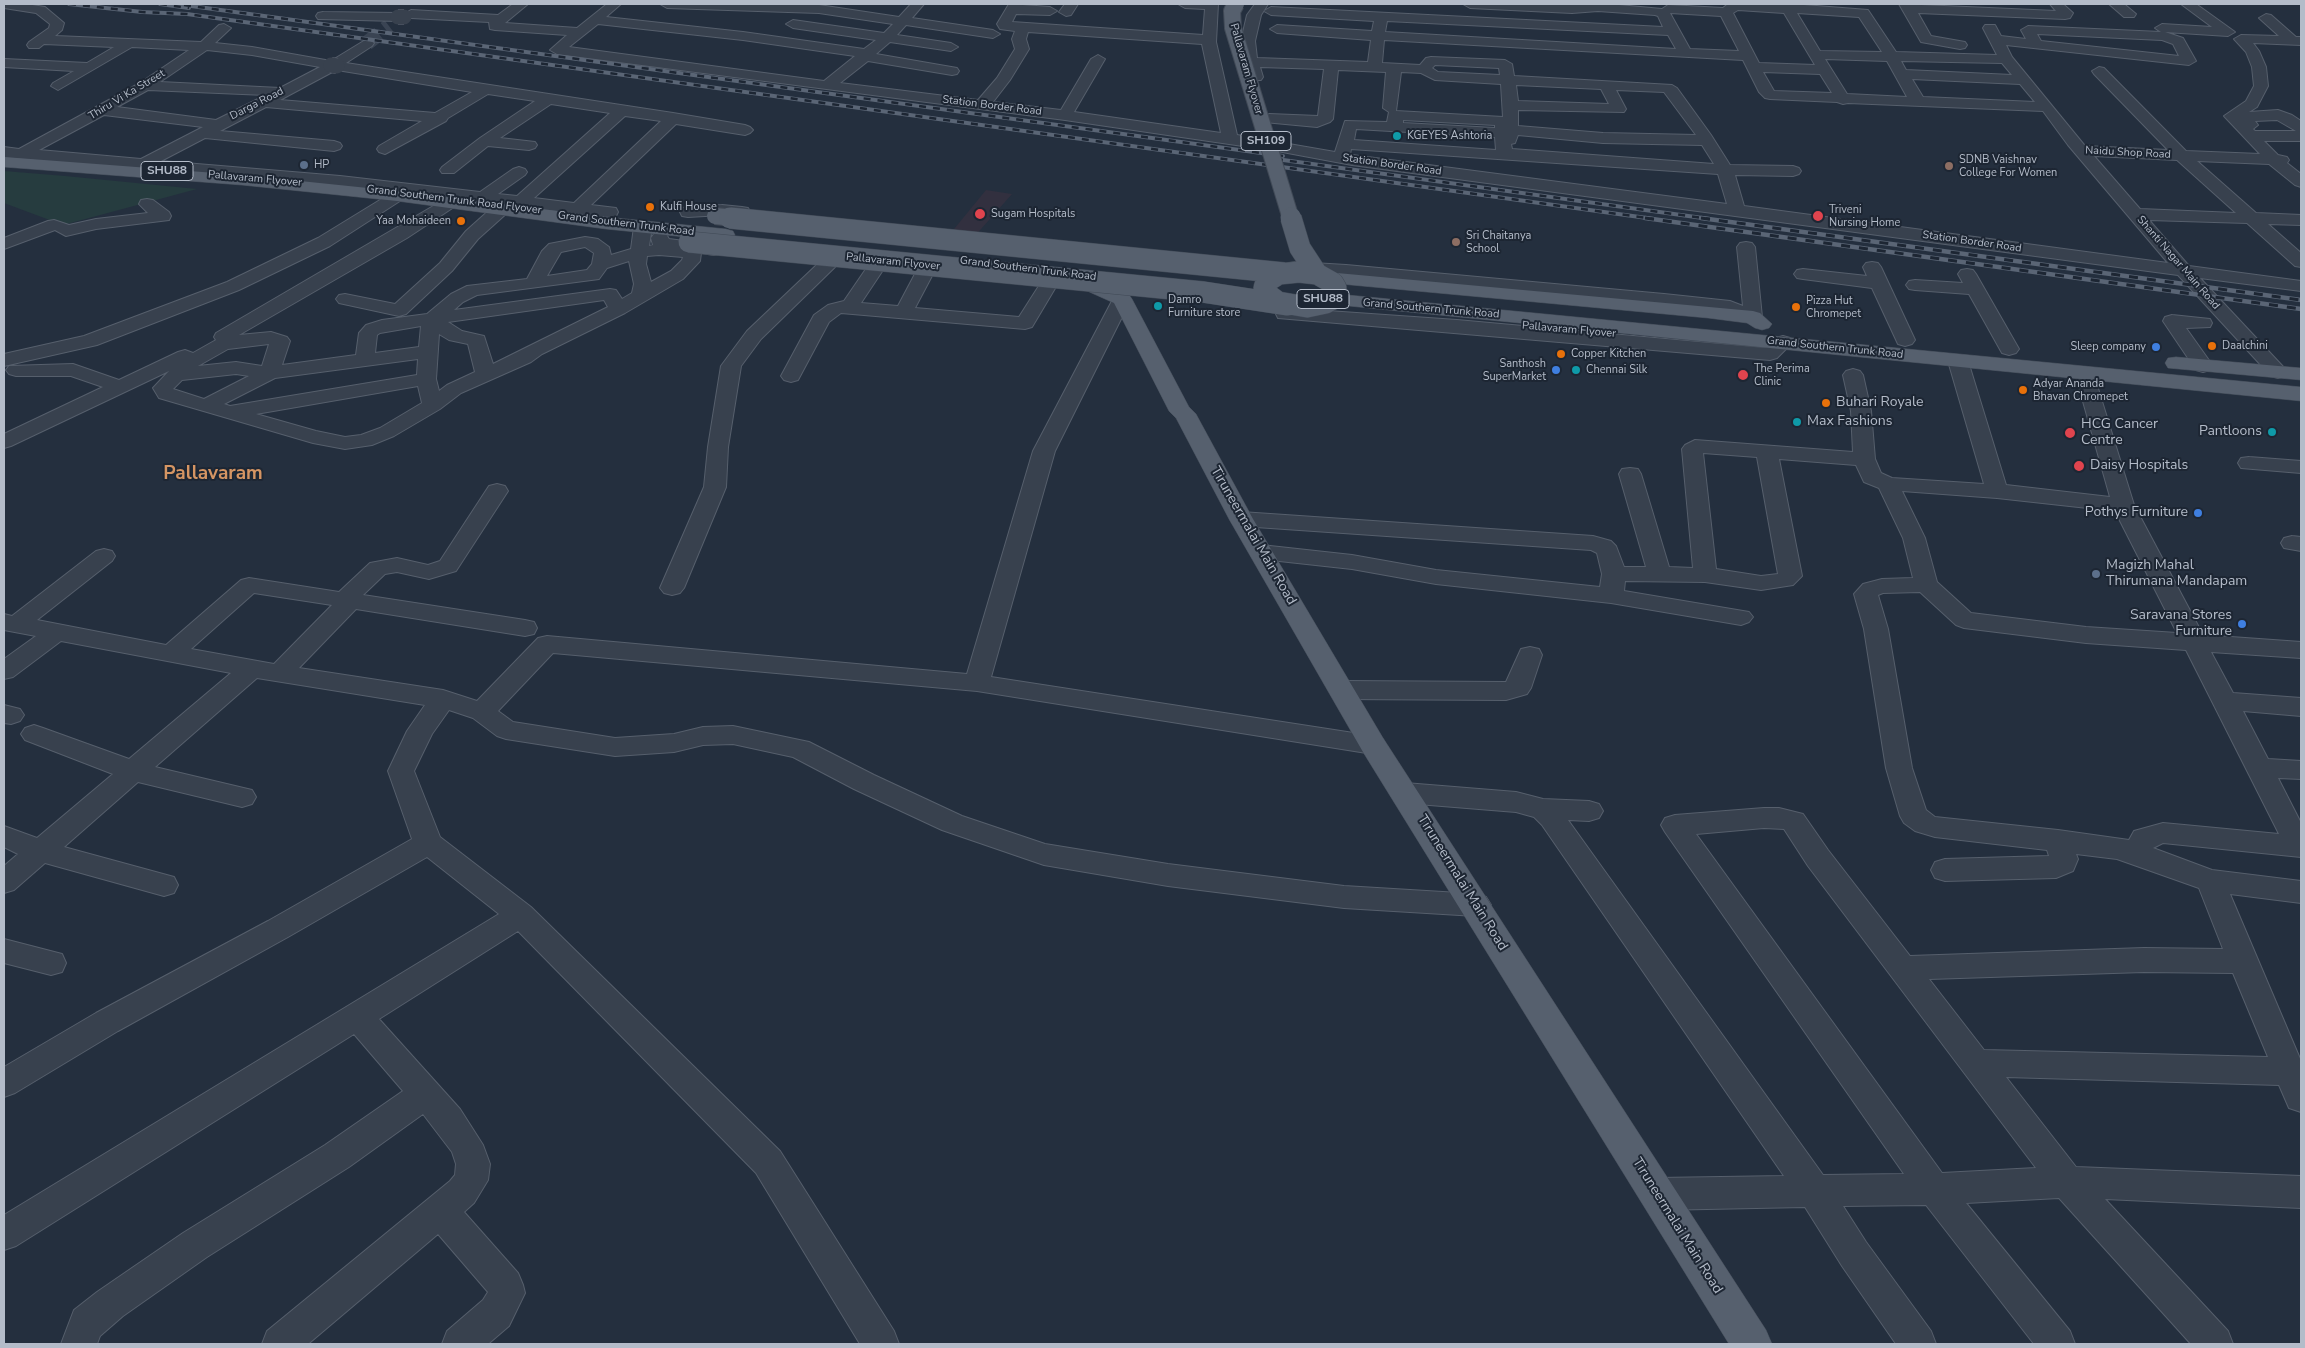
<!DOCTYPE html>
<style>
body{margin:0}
#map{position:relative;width:2305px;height:1348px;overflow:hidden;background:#242f3e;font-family:"Nunito Sans",sans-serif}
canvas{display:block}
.frame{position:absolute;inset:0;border:5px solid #b4bcc9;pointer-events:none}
</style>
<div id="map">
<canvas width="2305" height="1348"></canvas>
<div class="frame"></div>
</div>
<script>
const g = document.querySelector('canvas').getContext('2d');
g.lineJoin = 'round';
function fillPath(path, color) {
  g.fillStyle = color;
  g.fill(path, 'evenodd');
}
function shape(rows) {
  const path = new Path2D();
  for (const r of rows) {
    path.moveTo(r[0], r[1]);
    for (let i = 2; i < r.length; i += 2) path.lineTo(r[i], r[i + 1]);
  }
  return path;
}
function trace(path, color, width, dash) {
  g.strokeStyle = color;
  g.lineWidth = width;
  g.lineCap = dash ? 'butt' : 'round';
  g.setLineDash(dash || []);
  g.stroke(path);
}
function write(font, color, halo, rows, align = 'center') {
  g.font = font + ' "Nunito Sans",sans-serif';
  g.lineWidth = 4;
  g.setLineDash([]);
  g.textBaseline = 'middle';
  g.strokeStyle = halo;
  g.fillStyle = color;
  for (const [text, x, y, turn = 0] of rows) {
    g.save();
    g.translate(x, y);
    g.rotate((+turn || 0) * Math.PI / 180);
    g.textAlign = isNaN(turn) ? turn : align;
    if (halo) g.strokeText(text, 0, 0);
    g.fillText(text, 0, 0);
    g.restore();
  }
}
fillPath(shape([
 [986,190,1012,194,974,237,950,234]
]), '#32303f');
fillPath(shape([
 [4,171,65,176,197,189,63,225,4,203]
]), '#263c3f');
trace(shape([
 [367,43,389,26]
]), '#3a4453', 15, [15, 8]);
const minor = shape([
 [4,4,26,4,45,7,64,23,62,30,55,36,201,42,219,25,224,24,231,28,215,43,252,47,331,61,367,39,374,43,372,46,346,63,673,113,745,125,750,127,753,130,750,133,745,135,676,124,591,205,616,208,618,212,616,216,610,217,504,205,509,209,507,213,478,239,452,271,406,314,399,316,339,303,336,299,339,295,345,294,395,304,440,263,466,231,495,205,500,204,450,199,456,203,454,207,407,238,239,335,271,332,287,337,290,341,282,365,356,355,359,333,366,325,382,320,427,314,451,294,467,286,527,279,542,251,549,244,585,237,592,238,598,239,609,247,611,255,631,249,634,227,637,223,643,222,649,223,652,227,649,246,653,245,651,238,654,234,660,233,666,234,669,239,714,245,720,246,723,250,720,254,714,255,701,253,700,261,683,279,625,313,542,354,531,362,461,393,440,409,394,436,372,445,345,449,313,443,159,398,153,388,169,371,11,446,4,448,4,434,103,387,71,376,16,376,9,374,6,370,9,366,73,364,119,380,178,352,185,350,193,353,216,340,214,337,216,333,447,198,403,193,405,196,403,199,330,246,239,290,97,345,4,366,4,354,84,336,227,282,318,238,393,192,4,157,4,147,19,149,140,83,189,50,132,47,58,90,51,86,53,83,74,71,4,67,4,59,87,63,114,47,44,44,39,48,29,48,27,45,29,42,49,28,50,24,36,13,4,8,4,4],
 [207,50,252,55,320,67,280,88,160,82,207,50],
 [336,70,337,70,472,92,435,113,280,100,336,70],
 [148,90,266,95,216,120,117,107,148,90],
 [488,94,535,101,480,138,442,167,440,170,442,173,454,173,488,146,529,150,535,148,537,145,535,142,500,138,551,104,610,113,517,196,498,194,525,175,527,172,525,169,519,167,513,169,480,192,340,176,161,161,205,138,334,151,340,149,342,146,340,143,334,141,220,131,266,107,422,121,379,146,377,149,379,152,385,154,446,121,448,118,488,94],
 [104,115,203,127,141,159,39,150,104,115],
 [625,116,661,121,574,203,534,198,625,116],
 [585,247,594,253,592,264,587,270,547,276,561,252,585,247],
 [659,255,683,257,682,260,671,271,651,282,646,264,647,256,659,255],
 [629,261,634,284,632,293,622,299,616,290,610,289,454,310,463,302,477,295,599,279,607,268,629,261],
 [604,300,608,307,493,364,484,336,462,331,448,322,604,300],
 [421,326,419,347,375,353,377,335,380,333,421,326],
 [439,334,449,340,468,344,475,372,447,385,439,391,436,379,439,334],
 [269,344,262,366,236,362,198,366,228,349,269,344],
 [418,359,417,375,230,406,224,404,275,378,418,359],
 [236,374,249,376,204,399,173,389,182,380,236,374],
 [418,386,422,403,380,428,361,435,345,437,316,431,256,414,418,386],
 [513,4,528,4,505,23,577,28,607,4,621,4,606,17,743,32,864,49,876,40,793,28,786,24,793,20,884,33,893,24,819,13,667,8,660,4,819,5,899,17,911,4,924,4,912,18,993,30,1000,34,993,38,906,25,897,35,951,43,958,47,951,51,890,42,876,54,957,68,959,71,957,74,952,75,868,61,840,83,978,100,997,78,1015,49,1012,39,1015,31,1000,29,997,24,1009,4,1050,7,1057,11,1050,15,1016,14,1012,22,1203,35,1205,9,1185,8,1178,4,1218,4,1216,42,1237,135,1335,152,1345,121,1387,122,1389,112,1383,108,1386,72,1338,70,1333,119,1330,122,1317,127,1264,122,1261,119,1269,114,1318,116,1324,69,1260,67,1263,77,1261,80,1251,80,1241,51,1241,41,1247,15,1255,4,1268,4,1261,15,1255,41,1257,58,1368,62,1371,40,1277,33,1270,29,1277,25,1372,31,1374,21,1271,15,1264,11,1271,7,1663,27,1658,16,1655,15,1598,11,1572,13,1470,8,1463,4,1608,4,1662,9,1668,5,1723,8,1728,4,1791,4,1868,10,1896,52,1997,55,1983,28,1985,25,1995,25,2001,36,2026,39,2021,30,2028,26,2161,32,2155,28,2162,24,2212,27,2181,4,2196,4,2235,32,2228,36,2165,32,2183,38,2196,61,2189,65,2006,45,2012,57,2085,146,2168,150,2094,74,2092,71,2099,67,2104,68,2186,151,2260,154,2224,116,2246,101,2254,86,2252,67,2246,52,2234,39,2241,35,2279,36,2259,18,2266,14,2271,15,2296,37,2301,37,2301,45,2253,43,2259,51,2266,67,2268,86,2257,107,2249,112,2278,110,2292,115,2301,121,2301,141,2264,141,2278,155,2287,157,2289,160,2287,163,2301,174,2301,187,2295,185,2269,164,2197,161,2256,213,2301,215,2301,225,2268,224,2301,253,2301,267,2295,266,2247,223,2149,220,2189,266,2301,281,2301,291,2200,278,2288,372,2285,376,2278,378,2271,376,2178,275,1352,165,1277,151,1065,120,557,54,550,50,567,35,495,30,490,29,489,22,411,18,404,14,411,10,498,15,513,4],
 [1738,10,1784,13,1815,65,1759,63,1733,13,1738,10],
 [1670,13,1721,16,1739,51,1690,49,1670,13],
 [1797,13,1859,17,1882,52,1820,51,1797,13],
 [1387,21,1668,35,1676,49,1385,32,1387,21],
 [598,24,743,40,855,56,824,81,569,47,598,24],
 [1028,32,1202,44,1221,133,1074,112,1105,59,1098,55,1091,59,1061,110,993,102,1010,80,1029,49,1026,39,1028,32],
 [2037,34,2162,40,2173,44,2179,56,2041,41,2037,34],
 [1384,40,1743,60,1759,92,1765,98,1770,99,1837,102,1843,104,1848,103,2043,111,2068,145,2168,263,1744,206,1735,175,1793,176,1799,174,1801,171,1799,168,1793,166,1730,165,1711,135,1677,88,1672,85,1514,76,1512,64,1505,60,1431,57,1426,58,1420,65,1382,63,1384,40],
 [1825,59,1887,61,1907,97,1847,94,1825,59],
 [1901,61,2002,63,2012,75,1906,70,1901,61],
 [1435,65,1499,68,1500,75,1438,72,1432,68,1435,65],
 [1401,72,1421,73,1435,80,1501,84,1503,117,1396,111,1401,72],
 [1763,72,1820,74,1832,93,1774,91,1763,72],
 [1912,79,2020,84,2035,102,1923,97,1912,79],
 [1516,85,1601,89,1609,104,1518,101,1516,85],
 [1616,90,1664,92,1696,135,1603,133,1518,126,1518,110,1624,112,1626,109,1616,90],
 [1403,120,1495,125,1495,128,1403,123,1403,120],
 [2277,120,2296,131,2255,131,2253,129,2258,125,2255,121,2277,120],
 [1356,129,1495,137,1496,150,1354,140,1356,129],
 [1518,135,1603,143,1702,145,1714,164,1512,149,1511,144,1515,143,1518,135],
 [1351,149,1718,174,1727,204,1352,155,1350,155,1351,149],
 [2094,156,2177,160,2236,213,2140,209,2094,156],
 [1065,4,1078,4,1071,15,1066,16,1059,12,1065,4],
 [1899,4,2056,11,2050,4,2063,4,2073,13,2070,18,2065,19,1918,13,1931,36,1965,42,1967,45,1965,48,1960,49,1921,42,1899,4],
 [2109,4,2124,4,2136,14,2134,17,2124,17,2109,4],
 [323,12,398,13,405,17,398,21,318,19,316,16,318,13,323,12],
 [147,199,153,200,169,212,171,216,169,220,96,229,66,236,55,230,4,249,4,238,48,221,54,220,69,225,96,219,148,213,139,204,141,200,147,199],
 [722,205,742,207,748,208,750,212,748,216,742,217,722,215,688,217,682,216,680,212,682,208,688,207,722,205],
 [1746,242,1752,243,1755,247,1762,317,1760,321,1753,323,1726,312,1296,272,1290,271,1287,267,1290,263,1296,262,1346,265,1664,294,1730,301,1743,306,1737,247,1740,243,1746,242],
 [830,257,836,258,839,262,836,266,761,339,741,366,728,447,726,487,684,588,680,593,672,595,664,593,660,588,704,487,708,447,721,366,747,331,824,258,830,257],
 [876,262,882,263,885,267,861,303,898,306,916,272,919,268,925,267,931,268,934,272,915,308,1019,317,1042,281,1054,281,1057,285,1032,327,1025,329,841,313,829,322,798,380,791,382,784,380,781,376,814,315,828,305,844,301,870,263,876,262],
 [1872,262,1878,263,1881,267,1915,340,1912,344,1905,346,1898,344,1872,288,1803,279,1797,278,1794,274,1797,270,1803,269,1867,276,1863,267,1866,263,1872,262],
 [1967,269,1973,270,1976,274,2019,349,2016,353,2009,355,2002,353,1969,294,1915,290,1909,289,1906,285,1909,281,1915,280,1963,283,1958,274,1961,270,1967,269],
 [1122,294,1128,295,1131,299,1055,451,991,677,1373,736,1382,738,1386,745,1382,752,1373,754,977,691,553,653,498,711,513,722,615,738,674,734,703,727,733,726,809,742,874,775,962,816,1045,844,1168,864,1344,886,1476,894,1486,897,1491,905,1486,913,1476,916,1344,908,1168,886,1044,865,942,830,854,789,793,757,733,744,703,745,674,752,615,756,506,739,497,736,473,718,449,710,432,734,414,771,440,837,531,907,780,1151,894,1331,899,1344,860,1344,756,1173,518,931,379,1019,460,1109,483,1145,490,1164,488,1180,474,1203,464,1212,518,1273,523,1285,525,1293,509,1326,488,1344,442,1344,447,1331,483,1300,488,1292,438,1234,308,1344,262,1344,267,1331,450,1181,455,1175,456,1164,452,1152,423,1114,349,1167,207,1257,123,1316,100,1336,97,1344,61,1344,74,1310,97,1292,183,1233,325,1145,403,1091,354,1034,16,1246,4,1250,4,1215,499,914,427,857,288,937,118,1031,15,1093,4,1097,4,1067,96,1013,268,921,412,839,388,771,407,731,425,705,257,678,155,767,252,790,256,797,252,804,242,807,138,782,64,847,174,877,178,885,174,893,164,896,45,863,14,890,4,893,4,866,18,854,4,847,4,826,37,838,113,774,25,740,21,734,25,728,34,725,43,728,129,759,231,673,61,641,13,677,4,679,4,659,36,636,4,630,4,614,12,616,96,551,104,549,112,551,115,556,112,561,37,620,166,645,241,580,249,578,339,592,370,563,397,558,428,565,440,561,489,486,497,484,505,486,508,491,456,571,429,579,397,572,385,574,363,595,525,620,534,622,537,628,534,634,525,636,356,609,299,668,443,690,477,701,538,638,547,636,967,674,1033,451,1113,299,1116,295,1122,294],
 [254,593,332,605,274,664,191,649,254,593],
 [1285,308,1457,320,1765,348,1776,338,1783,336,1790,338,1793,342,1777,358,1770,360,1278,318,1276,314,1278,310,1285,308],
 [2172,315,2210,319,2212,323,2210,327,2186,328,2213,366,2210,370,2203,372,2196,370,2163,321,2165,317,2172,315],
 [1958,355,1965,357,1968,361,2006,485,2110,497,2075,373,2078,369,2085,367,2092,369,2134,505,2203,635,2301,642,2301,658,2211,652,2233,693,2301,698,2301,716,2243,711,2268,759,2301,761,2301,779,2278,778,2301,823,2301,857,2163,843,2153,848,2212,870,2301,881,2301,903,2230,894,2301,1061,2301,1112,2289,1108,2279,1085,2006,1077,2076,1167,2301,1176,2301,1208,2105,1199,2228,1331,2233,1344,2191,1344,2059,1198,1966,1203,2070,1331,2075,1344,2034,1344,1926,1205,1843,1206,1866,1242,1931,1331,1936,1344,1896,1344,1842,1266,1805,1207,1658,1210,1646,1205,1641,1194,1646,1183,1658,1178,1784,1176,1542,825,1534,817,1516,812,1405,803,1395,800,1391,793,1395,786,1405,783,1516,792,1543,799,1589,801,1599,804,1603,811,1599,818,1589,821,1568,820,1823,1175,1904,1174,1665,832,1661,825,1665,818,1675,815,1764,808,1779,808,1803,814,1828,850,1910,956,2144,948,2223,949,2199,888,2117,859,2076,854,2078,859,2073,871,2056,878,1945,881,1935,878,1931,870,1935,862,1945,859,2049,856,2047,850,1935,837,1915,831,1904,823,1900,816,1886,768,1864,629,1854,594,1863,584,1882,579,1913,578,1903,538,1879,488,1864,482,1856,465,1779,459,1802,576,1793,585,1761,590,1705,582,1625,581,1624,591,1749,612,1753,617,1749,622,1741,625,1611,603,1436,584,1352,569,1261,559,1253,557,1250,552,1253,547,1261,545,1352,555,1436,570,1600,587,1602,574,1597,553,1591,550,1241,526,1233,524,1230,519,1233,514,1241,512,1593,536,1611,541,1616,546,1624,567,1646,567,1619,474,1622,469,1630,468,1638,469,1641,474,1669,567,1693,568,1682,449,1685,445,1695,440,1853,452,1851,411,1843,375,1846,371,1853,369,1860,371,1863,375,1871,411,1875,459,1881,473,1892,478,1984,484,1948,361,1951,357,1958,355],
 [1703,453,1757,457,1778,574,1761,576,1716,569,1703,453],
 [1902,491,1997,498,2115,511,2177,633,2086,627,1971,613,1937,582,1925,538,1902,491],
 [1920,592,1956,625,1964,628,2086,643,2186,650,2279,834,2163,823,2134,831,2129,840,2058,830,1935,817,1926,810,1912,768,1888,629,1878,595,1883,593,1920,592],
 [1764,828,1784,829,1808,866,2036,1168,1942,1173,1696,834,1764,828],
 [2144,972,2233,973,2268,1057,1984,1050,1929,979,2144,972],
 [2249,457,2301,461,2301,473,2241,468,2238,463,2241,458,2249,457],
 [2292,536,2301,537,2301,551,2284,548,2281,543,2284,538,2292,536],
 [1530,647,1539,649,1542,655,1531,688,1527,694,1506,700,1342,699,1333,696,1329,690,1333,684,1342,681,1506,682,1521,649,1530,647],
 [4,705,20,709,24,715,20,721,11,724,4,723,4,705],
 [4,939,62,954,66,963,62,972,51,975,4,963,4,939]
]);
const major = shape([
 [4,157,242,175,397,191,606,217,726,229,733,231,735,235,733,239,726,241,606,229,397,201,242,185,4,167,4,157],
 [1326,272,1753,311,1760,313,1772,324,1769,328,1762,330,1755,328,1747,323,1708,318,1319,282,1316,278,1319,274,1326,272],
 [1076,277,1097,281,1129,295,1132,299,1189,407,1196,414,1253,519,1383,738,1766,1330,1772,1344,1729,1344,1363,752,1229,519,1176,418,1169,411,1114,303,1085,290,1069,287,1066,283,1069,279,1076,277],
 [1306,291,2301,387,2301,401,1299,301,1296,297,1299,293,1306,291],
 [2176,357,2301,368,2301,380,2168,368,2165,363,2168,358,2176,357]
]);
trace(minor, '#565f6c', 2);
trace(major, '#414a57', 1);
fillPath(minor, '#38414e');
fillPath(major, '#56606e');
const railFar1 = shape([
 [69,4,142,12,187,14,1654,219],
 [160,4,189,8],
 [184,5,1283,156],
 [1276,159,1710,219]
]);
const rail = shape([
 [1645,218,2301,309],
 [1701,218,2301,300]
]);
trace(railFar1, '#5a6575', 4);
trace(rail, '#5a6575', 4.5);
trace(railFar1, '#1d2633', 2.5, [7]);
trace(rail, '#1d2633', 3, [9]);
const minorBridge = shape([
 [398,17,404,17],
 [331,65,337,66]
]);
const majorBridgeFar1 = shape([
 [1236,4,1232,11,1233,28,1291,219],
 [715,216,743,219]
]);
const majorBridge = shape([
 [730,218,1284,273],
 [1291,218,1300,248,1317,274],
 [689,242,1203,292,1288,305],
 [1299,272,1317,274,1333,283,1336,288,1333,299,1326,303,1307,307,1278,302,1266,293,1264,288,1266,282,1279,274,1299,272]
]);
trace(minorBridge, '#565f6c', 16, []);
trace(majorBridgeFar1, '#414a57', 18, []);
trace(majorBridge, '#414a57', 22, []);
trace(minorBridge, '#38414e', 15);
trace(majorBridgeFar1, '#56606e', 16);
trace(majorBridge, '#56606e', 21);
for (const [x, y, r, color] of [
 [1397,136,5,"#0f9aa8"],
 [304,165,5,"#5c6f8a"],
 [1949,166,5,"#8d6e63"],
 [650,207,5,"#e8710a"],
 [980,214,6,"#e0444e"],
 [1818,216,6,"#e0444e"],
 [461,221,5,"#e8710a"],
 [1456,242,5,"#8d6e63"],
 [1158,306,5,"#0f9aa8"],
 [1796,307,5,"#e8710a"],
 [2212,346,5,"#e8710a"],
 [2156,347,5,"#3f7fe0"],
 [1561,354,5,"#e8710a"],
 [1556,370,5,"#3f7fe0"],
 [1576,370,5,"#0f9aa8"],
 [1743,375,6,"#e0444e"],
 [2023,390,5,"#e8710a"],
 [1826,403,5,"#e8710a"],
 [1797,422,5,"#0f9aa8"],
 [2272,432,5,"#0f9aa8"],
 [2070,433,6,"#e0444e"],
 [2079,466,6,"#e0444e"],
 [2198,513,5,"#3f7fe0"],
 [2096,574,5,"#5c6f8a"],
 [2242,624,5,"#3f7fe0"]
]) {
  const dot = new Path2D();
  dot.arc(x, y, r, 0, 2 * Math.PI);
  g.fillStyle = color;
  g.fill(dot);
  trace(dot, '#1d2633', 2);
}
write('11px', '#b4bcc9', '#1d2633', [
 ["Pallavaram Flyover",1246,69,74],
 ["Thiru Vi Ka Street",127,95,-31],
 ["Darga Road",257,104,-27],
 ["Station Border Road",992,106,7],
 ["Naidu Shop Road",2128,153,3],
 ["Station Border Road",1392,165,8],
 ["Pallavaram Flyover",255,179,5],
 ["Grand Southern Trunk Road Flyover",454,200,7],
 ["Grand Southern Trunk Road",626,224,7],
 ["Station Border Road",1972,242,8],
 ["Pallavaram Flyover",893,262,6],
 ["Shanti Nagar Main Road",2178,263,49],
 ["Grand Southern Trunk Road",1028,269,7],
 ["Grand Southern Trunk Road",1431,309,5],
 ["Pallavaram Flyover",1569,330,5],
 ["Grand Southern Trunk Road",1835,348,6]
]);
write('11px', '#b4bcc9', '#1d2633', [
 ["KGEYES Ashtoria",1407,136],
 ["SDNB Vaishnav",1959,160],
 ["College For Women",1959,173],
 ["HP",314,165],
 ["Kulfi House",660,207],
 ["Triveni",1829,210],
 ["Nursing Home",1829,223],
 ["Sugam Hospitals",991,214],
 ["Yaa Mohaideen",451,221,"right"],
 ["Sri Chaitanya",1466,236],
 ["School",1466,249],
 ["Damro",1168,300],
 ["Furniture store",1168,313],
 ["Pizza Hut",1806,301],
 ["Chromepet",1806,314],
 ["Daalchini",2222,346],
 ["Sleep company",2146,347,"right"],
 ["Copper Kitchen",1571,354],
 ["Santhosh",1546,364,"right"],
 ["SuperMarket",1546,377,"right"],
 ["The Perima",1754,369],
 ["Clinic",1754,382],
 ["Chennai Silk",1586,370],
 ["Adyar Ananda",2033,384],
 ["Bhavan Chromepet",2033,397]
], 'left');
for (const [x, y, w] of [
 [1266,141,50],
 [167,171,52],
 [1323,299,52]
]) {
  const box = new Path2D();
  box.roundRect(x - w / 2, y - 9.5, w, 19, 4);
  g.fillStyle = '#1d2633';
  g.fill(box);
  trace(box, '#b4bcc9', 1);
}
write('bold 12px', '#b4bcc9', null, [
 ["SH109",1266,141],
 ["SHU88",167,171],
 ["SHU88",1323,299]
]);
write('14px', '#b4bcc9', '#1d2633', [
 ["Buhari Royale",1836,403],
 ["Max Fashions",1807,422],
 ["HCG Cancer",2081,425],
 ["Centre",2081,441],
 ["Pantloons",2262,432,"right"],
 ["Daisy Hospitals",2090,466],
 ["Pothys Furniture",2188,513,"right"],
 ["Magizh Mahal",2106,566],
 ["Thirumana Mandapam",2106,582],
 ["Saravana Stores",2232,616,"right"],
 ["Furniture",2232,632,"right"]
], 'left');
write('14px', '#b4bcc9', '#1d2633', [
 ["Tiruneermalai Main Road",1253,536,60],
 ["Tiruneermalai Main Road",1462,883,58],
 ["Tiruneermalai Main Road",1677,1226,58]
]);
write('bold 19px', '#d59563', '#1d2633', [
 ["Pallavaram",213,474]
]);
</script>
